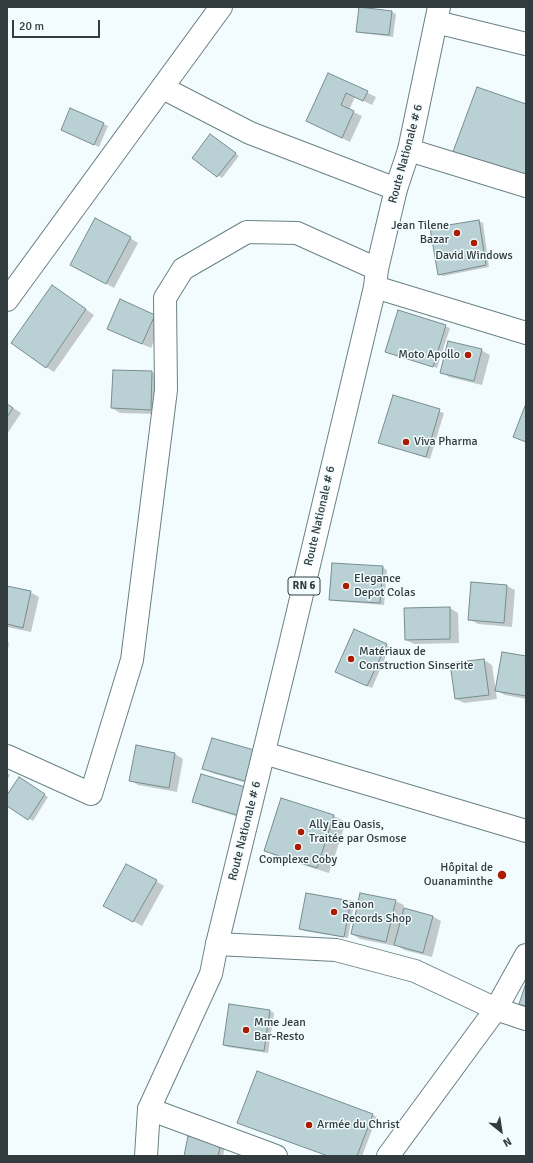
<!DOCTYPE html>
<meta charset="utf-8">
<style>
body{margin:0}
#map{position:relative;width:533px;height:1163px;overflow:hidden;background:#f2fcfe;font-family:Signika,sans-serif}
canvas{display:block}
.frame{position:absolute;inset:0;border:8px solid #323c3e;pointer-events:none}
.north{position:absolute;left:481px;top:1111px;width:40px;height:40px;-webkit-text-stroke:3px #f2fcfe;paint-order:stroke;rotate:150deg;font-size:11px;font-weight:700;line-height:16px;text-align:center;color:#323c3e}
.north::after{content:'';display:block;margin:auto;width:14px;height:18px;background:#323c3e;clip-path:polygon(50% 0,100% 100%,50% 72%,0 100%)}
.scale{position:absolute;left:12px;top:20px;width:88px;height:18px;box-sizing:border-box;border:2px solid #323c3e;border-top:0;padding-left:5px;font-size:12px;line-height:14px;white-space:nowrap;color:#323c3e;-webkit-text-stroke:3px #f2fcfe;paint-order:stroke}
</style>
<div id="map">
<canvas width="533" height="1163"></canvas>
<div class="frame"></div>
<div class="north">N</div>
<div class="scale">20 m</div>
</div>
<script>
const g = document.querySelector('canvas').getContext('2d');
g.lineJoin = 'round';
function fillPath(path, color) {
  g.fillStyle = color;
  g.fill(path, 'evenodd');
}
function shape(rows) {
  const path = new Path2D();
  for (const r of rows) {
    path.moveTo(r[0], r[1]);
    for (let i = 2; i < r.length; i += 2) path.lineTo(r[i], r[i + 1]);
  }
  return path;
}
function trace(path, color, width, dash) {
  g.strokeStyle = color;
  g.lineWidth = width;
  g.lineCap = dash ? 'butt' : 'round';
  g.setLineDash(dash || []);
  g.stroke(path);
}
function write(font, color, halo, rows, align = 'center') {
  g.font = font + ' Signika,sans-serif';
  g.lineWidth = 3;
  g.setLineDash([]);
  g.textBaseline = 'middle';
  g.strokeStyle = halo;
  g.fillStyle = color;
  for (const [text, x, y, turn = 0] of rows) {
    g.save();
    g.translate(x, y);
    g.rotate((+turn || 0) * Math.PI / 180);
    g.textAlign = isNaN(turn) ? turn : align;
    if (halo) g.strokeText(text, 0, 0);
    g.fillText(text, 0, 0);
    g.restore();
  }
}
fillPath(shape([
 [392,12,396,14,393,37,361,33,357,31],
 [329,74,376,97,372,105,355,97,349,110,362,116,350,142,307,121],
 [71,109,108,126,99,147,66,132],
 [214,137,239,156,222,178,193,158],
 [479,221,483,223,489,267,443,276,439,274],
 [130,238,138,243,114,288,80,269],
 [60,291,94,315,54,372,46,367],
 [399,311,450,328,437,368,386,352],
 [155,316,163,321,151,348,117,333],
 [481,350,490,355,482,385,449,377,441,372],
 [152,372,160,377,159,414,120,413,112,408],
 [393,396,444,413,430,459,379,442],
 [7,404,21,413,7,434],
 [382,567,387,570,384,605,334,601,330,599],
 [507,586,515,590,512,627,478,624,469,619],
 [7,587,30,592,39,597,31,632,7,627],
 [450,608,458,613,459,643,414,644,406,640],
 [7,642,9,643,7,655],
 [386,645,390,647,372,688,340,674],
 [526,657,526,699,505,695,497,691],
 [484,660,492,665,497,699,464,703,456,699],
 [137,746,175,754,183,759,177,792,138,785,130,780],
 [269,758,260,787,212,773,204,768],
 [7,773,10,775,7,780],
 [23,781,48,797,33,821,7,805,7,797],
 [252,790,252,821,202,806,194,801],
 [281,799,334,816,346,822,329,873,277,857,265,850],
 [156,881,164,886,142,926,113,910],
 [395,901,404,905,403,909,432,916,441,921,432,957,404,950,395,944,395,946,360,939,352,934],
 [350,902,354,905,348,938,304,931,300,928],
 [230,1005,270,1011,274,1013,268,1053,228,1047,224,1045],
 [373,1115,377,1117,362,1156,328,1156],
 [189,1137,225,1146,223,1156,185,1156]
]), '#0003');
const building = shape([
 [359,7,392,11,389,35,356,32,359,7],
 [328,73,368,91,363,101,346,93,341,105,354,111,342,138,306,121,328,73],
 [477,87,526,104,526,173,523,181,451,157,477,87],
 [70,108,104,123,94,145,61,130,70,108],
 [210,134,236,153,217,177,192,158,210,134],
 [95,218,131,237,106,284,70,265,95,218],
 [479,220,486,265,438,275,430,228,479,220],
 [52,285,86,309,46,368,11,343,52,285],
 [120,299,155,315,142,344,107,329,120,299],
 [398,310,446,325,433,367,385,352,398,310],
 [448,341,482,349,474,381,440,373,448,341],
 [113,370,152,371,151,410,111,408,113,370],
 [393,395,440,409,426,457,378,443,393,395],
 [7,404,13,408,7,417,7,404],
 [525,406,526,406,526,442,513,437,525,406],
 [332,563,383,566,380,603,329,600,332,563],
 [471,582,507,585,504,623,468,620,471,582],
 [7,586,31,591,23,628,7,624,7,586],
 [450,607,450,639,405,640,404,608,450,607],
 [354,629,387,644,367,686,335,672,354,629],
 [502,652,526,656,526,696,495,691,502,652],
 [484,659,489,695,455,699,450,663,484,659],
 [212,738,261,752,252,783,202,769,212,738],
 [136,745,175,753,169,788,129,781,136,745],
 [201,774,252,789,244,817,192,802,201,774],
 [19,777,45,794,28,820,7,806,7,795,19,777],
 [281,798,334,815,317,868,264,851,281,798],
 [126,864,157,880,133,922,103,906,126,864],
 [306,893,351,901,344,937,299,929,306,893],
 [360,893,396,900,386,942,351,934,360,893],
 [404,908,433,916,423,953,394,945,404,908],
 [526,983,526,1006,519,1004,526,983],
 [229,1004,270,1010,264,1051,223,1045,229,1004],
 [257,1071,373,1114,357,1156,328,1156,237,1123,257,1071],
 [188,1136,221,1143,218,1156,184,1156,188,1136]
]);
fillPath(building, '#b9d1d5');
trace(building, '#768d91', 1);
const minor = shape([
 [436,22,526,44],
 [163,88,250,133,396,189],
 [409,150,526,186],
 [375,287,526,333],
 [7,300,221,7],
 [264,753,526,831],
 [7,756,91,794,132,660,166,390,165,298,183,269,247,232,297,233,377,269],
 [217,944,336,950,415,971,496,1009,526,1019],
 [149,1109,276,1156],
 [388,1156,496,1009,526,955]
]);
const major = shape([
 [146,1156,149,1109,211,974,217,944,289,649,375,287,377,269,396,189,409,150,439,7]
]);
trace(minor, '#6a8185', 24);
trace(major, '#6a8185', 24);
trace(minor, '#fff', 22);
trace(major, '#fff', 22);
for (const [x, y, r, color] of [
 [457,233,4,"#ab1c00"],
 [474,243,4,"#ab1c00"],
 [468,355,4,"#ab1c00"],
 [406,442,4,"#ab1c00"],
 [346,586,4,"#ab1c00"],
 [351,659,4,"#ab1c00"],
 [301,832,4,"#ab1c00"],
 [298,847,4,"#ab1c00"],
 [502,875,5,"#ab1c00"],
 [334,912,4,"#ab1c00"],
 [246,1030,4,"#ab1c00"],
 [309,1125,4,"#ab1c00"]
]) {
  const dot = new Path2D();
  dot.arc(x, y, r, 0, 2 * Math.PI);
  g.fillStyle = color;
  g.fill(dot);
  trace(dot, '#f2fcfe', 1.5);
}
for (const [x, y, w] of [
 [304,586,32]
]) {
  const box = new Path2D();
  box.roundRect(x - w / 2, y - 9, w, 18, 3);
  g.fillStyle = '#f2fcfe';
  g.fill(box);
  trace(box, '#323c3e', 1);
}
write('bold 11px', '#323c3e', null, [
 ["RN 6",304,586]
]);
write('12px', '#323c3e', '#f2fcfe', [
 ["Route Nationale # 6",406,154,-75],
 ["Route Nationale # 6",320,516,-77],
 ["Route Nationale # 6",245,831,-76]
]);
write('12px', '#323c3e', '#f2fcfe', [
 ["Jean Tilene",449,226,"right"],
 ["Bazar",449,240,"right"],
 ["David Windows",474,256,"center"],
 ["Moto Apollo",460,355,"right"],
 ["Viva Pharma",414,442],
 ["Elegance",354,579],
 ["Depot Colas",354,593],
 ["Matériaux de",359,652],
 ["Construction Sinserite",359,666],
 ["Ally Eau Oasis,",309,825],
 ["Traitée par Osmose",309,839],
 ["Complexe Coby",298,860,"center"],
 ["Hôpital de",493,868,"right"],
 ["Ouanaminthe",493,882,"right"],
 ["Sanon",342,905],
 ["Records Shop",342,919],
 ["Mme Jean",254,1023],
 ["Bar-Resto",254,1037],
 ["Armée du Christ",317,1125]
], 'left');
</script>
